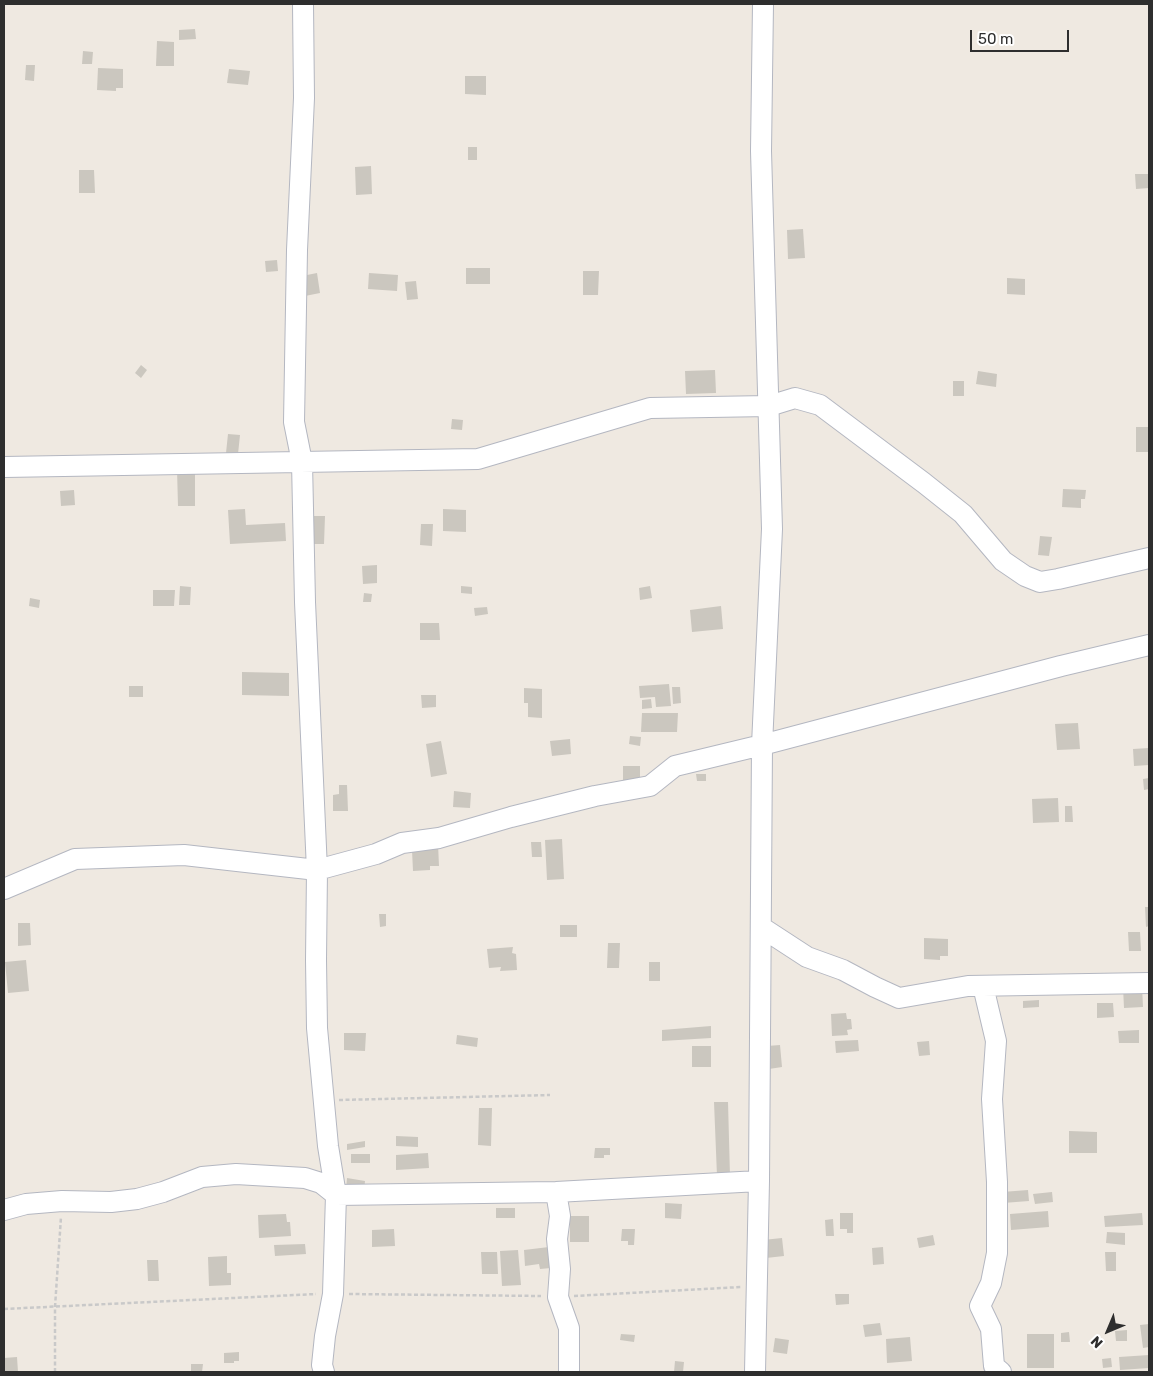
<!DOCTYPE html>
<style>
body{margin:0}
#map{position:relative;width:1153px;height:1376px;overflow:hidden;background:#efe9e1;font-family:Rubik,sans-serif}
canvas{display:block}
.frame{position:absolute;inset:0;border:5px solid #2e2e2e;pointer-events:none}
.north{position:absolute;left:1083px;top:1306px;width:50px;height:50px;-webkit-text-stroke:4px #fff;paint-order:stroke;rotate:225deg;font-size:14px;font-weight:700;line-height:20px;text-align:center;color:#2e2e2e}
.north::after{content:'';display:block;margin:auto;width:18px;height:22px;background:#2e2e2e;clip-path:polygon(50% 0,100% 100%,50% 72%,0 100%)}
.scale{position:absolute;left:970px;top:30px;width:99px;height:22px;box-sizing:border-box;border:2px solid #2e2e2e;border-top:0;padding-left:6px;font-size:15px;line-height:18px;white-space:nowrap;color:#2e2e2e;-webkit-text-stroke:4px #fff;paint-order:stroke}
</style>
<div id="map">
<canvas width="1153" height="1376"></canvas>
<div class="frame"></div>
<div class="north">N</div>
<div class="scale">50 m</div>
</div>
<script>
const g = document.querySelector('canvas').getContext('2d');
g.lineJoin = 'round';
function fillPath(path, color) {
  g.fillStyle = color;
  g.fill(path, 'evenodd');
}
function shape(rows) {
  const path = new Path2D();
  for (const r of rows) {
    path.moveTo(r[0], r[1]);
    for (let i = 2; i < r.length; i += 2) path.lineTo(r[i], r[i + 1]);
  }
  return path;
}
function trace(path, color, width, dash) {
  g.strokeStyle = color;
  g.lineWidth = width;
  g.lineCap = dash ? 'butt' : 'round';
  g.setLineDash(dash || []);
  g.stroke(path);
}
fillPath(shape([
 [195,29,196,39,179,40,179,30],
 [157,41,174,42,174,66,156,66],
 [83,51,93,52,92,64,82,64],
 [26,65,35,65,34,81,25,80],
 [98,68,123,69,123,88,116,88,116,91,97,90],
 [229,69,250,71,248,85,227,83],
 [465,76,486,76,486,95,465,94],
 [468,147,477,147,477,160,468,160],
 [371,166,372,194,356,195,355,167],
 [79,170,94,170,95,193,79,193],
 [1135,174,1149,174,1149,188,1136,189],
 [803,229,805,258,788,259,787,230],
 [277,260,278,271,266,272,265,261],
 [466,268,490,268,490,284,466,284],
 [583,271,599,271,598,295,583,295],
 [317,273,320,293,305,296,302,276],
 [369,273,398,275,397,291,368,289],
 [1007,278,1025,279,1025,295,1007,294],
 [416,281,418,299,407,300,405,282],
 [141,365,147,370,141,378,135,373],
 [715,370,716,393,686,394,685,371],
 [978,371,997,374,996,387,976,384],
 [953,381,964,381,964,396,953,396],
 [452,419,463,420,462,430,451,429],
 [1136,427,1149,427,1149,452,1136,452],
 [228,434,240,435,238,454,226,453],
 [177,469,195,469,195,506,178,506],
 [1063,489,1086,490,1085,499,1081,499,1081,508,1062,507],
 [74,490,75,505,61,506,60,491],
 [245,509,246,525,285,523,286,541,230,544,228,510],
 [443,509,466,510,466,532,443,531],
 [311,516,325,516,324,544,310,544],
 [421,524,433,524,432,546,420,545],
 [1040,536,1052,537,1049,556,1038,555],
 [377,565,377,583,363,584,362,566],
 [180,586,191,587,190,605,179,605],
 [461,586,472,587,472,594,461,593],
 [650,586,652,598,640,600,639,588],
 [153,590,175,590,174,606,153,606],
 [364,593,372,594,371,602,363,602],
 [30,598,40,600,39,608,29,606],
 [721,606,723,629,692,632,690,610],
 [487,607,488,614,475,616,474,608],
 [420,623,439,623,440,640,420,640],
 [242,672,289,673,289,696,242,695],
 [669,684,671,706,656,707,655,697,640,698,639,686],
 [129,686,143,686,143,697,129,697],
 [672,687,680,687,681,703,673,704],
 [524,688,542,689,542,718,528,717,528,703,524,703],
 [421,695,436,695,436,707,422,708],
 [651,699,652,708,642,709,642,700],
 [642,713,678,713,677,732,641,732],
 [1078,723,1080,749,1057,750,1055,724],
 [630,736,641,737,640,746,629,744],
 [570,739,571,754,552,756,550,741],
 [441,741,447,774,431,777,426,744],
 [1149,748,1149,765,1134,766,1133,749],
 [623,766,640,766,640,780,623,781],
 [696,774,706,774,706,781,697,781],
 [1149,778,1149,789,1144,790,1143,779],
 [339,785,347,785,348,811,333,811,333,795,339,794],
 [454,791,471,793,470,808,453,807],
 [1058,798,1059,822,1033,823,1032,799],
 [1065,806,1072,806,1073,822,1065,822],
 [562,839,564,879,547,880,545,840],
 [531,842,541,842,542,857,532,857],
 [438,844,439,866,430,866,430,870,413,871,412,850],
 [1145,907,1149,907,1149,926,1146,927],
 [379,914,386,914,386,926,380,927],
 [18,923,30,923,31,945,18,946],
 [560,925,577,925,577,937,560,937],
 [1128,932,1140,932,1141,951,1129,951],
 [924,938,948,939,948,956,940,956,940,960,924,959],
 [608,943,620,943,619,968,607,968],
 [513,947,512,953,516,954,517,970,500,971,501,967,489,968,487,949],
 [26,960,29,991,8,993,5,962],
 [649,962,660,962,660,981,649,981],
 [1142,986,1143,1007,1124,1008,1123,987],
 [1039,1000,1039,1007,1023,1008,1023,1001],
 [1097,1003,1113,1003,1114,1017,1097,1018],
 [846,1013,847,1019,851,1019,852,1029,847,1030,848,1035,832,1036,831,1014],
 [711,1026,711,1038,662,1041,662,1030],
 [1139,1030,1139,1043,1119,1043,1118,1031],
 [344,1033,366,1033,365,1051,344,1050],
 [457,1035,478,1038,477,1047,456,1044],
 [858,1040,859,1051,836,1053,835,1041],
 [929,1041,930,1055,919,1056,917,1042],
 [780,1045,782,1067,769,1069,767,1046],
 [692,1046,711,1046,711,1067,692,1067],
 [714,1102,728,1102,730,1176,717,1176],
 [479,1108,492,1108,491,1146,478,1145],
 [1069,1131,1097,1132,1097,1153,1069,1153],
 [396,1136,418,1137,418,1147,396,1146],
 [365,1141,365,1147,347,1150,347,1144],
 [595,1148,610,1148,610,1155,604,1155,604,1158,594,1158],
 [428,1153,429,1168,396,1170,396,1155],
 [351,1154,370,1154,370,1163,351,1163],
 [347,1178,365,1181,364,1191,346,1189],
 [1028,1190,1029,1201,1003,1203,1002,1192],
 [1052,1192,1053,1202,1035,1204,1033,1194],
 [665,1203,682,1204,681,1219,665,1218],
 [496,1208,515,1208,515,1218,496,1218],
 [1048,1211,1049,1227,1011,1230,1010,1214],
 [840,1213,853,1213,853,1233,847,1233,847,1229,840,1229],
 [1142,1213,1143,1225,1105,1227,1104,1216],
 [286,1214,287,1222,290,1222,291,1236,259,1238,258,1215],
 [570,1216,589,1216,589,1242,570,1242],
 [833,1219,834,1236,826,1236,825,1220],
 [394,1229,395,1246,372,1247,372,1230],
 [622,1229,635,1229,634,1245,628,1245,628,1241,621,1241],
 [1107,1232,1125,1233,1125,1245,1106,1243],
 [933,1235,935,1245,919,1248,917,1238],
 [782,1238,784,1256,766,1258,763,1240],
 [305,1244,306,1254,275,1256,274,1245],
 [549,1247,551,1268,540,1269,539,1264,525,1266,524,1250],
 [883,1247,884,1264,873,1265,872,1248],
 [518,1250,521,1285,502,1286,500,1251],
 [481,1252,497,1252,498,1274,482,1274],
 [1105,1252,1116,1252,1116,1271,1106,1271],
 [227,1256,227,1273,231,1273,231,1285,209,1286,208,1257],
 [147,1260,158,1260,159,1281,148,1281],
 [835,1294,849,1294,849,1304,836,1305],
 [880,1323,882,1335,865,1337,863,1325],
 [1149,1324,1149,1347,1143,1348,1140,1325],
 [1127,1330,1127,1341,1116,1341,1115,1331],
 [1069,1332,1070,1342,1061,1342,1061,1333],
 [621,1334,635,1335,634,1342,620,1340],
 [1027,1334,1054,1334,1054,1368,1027,1368],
 [910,1337,912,1361,887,1363,886,1339],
 [775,1338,789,1340,787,1354,773,1352],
 [239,1352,239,1361,234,1361,234,1363,224,1363,224,1353],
 [1149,1355,1149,1368,1120,1370,1119,1357],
 [17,1357,18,1372,4,1372,4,1358],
 [1111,1358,1112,1367,1103,1368,1102,1359],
 [675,1361,684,1362,683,1372,674,1372],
 [191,1364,203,1364,202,1372,191,1372]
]), '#cbc7bf');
const minor = shape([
 [303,4,304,98,297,250,294,422,302,462,305,602,317,870,316,960,317,1028,328,1146,336,1195,333,1294,325,1336,322,1365,324,1372],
 [4,467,478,459,650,408,769,406,795,398,820,405,924,483,963,514,1003,561,1025,576,1040,582,1058,579,1149,558],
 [4,889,75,859,184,855,317,870,376,854,402,843,439,838,511,817,595,796,650,786,675,766,762,745,1061,666,1149,645],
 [761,927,807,957,843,970,875,987,899,998,968,986,1149,983],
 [983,986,996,1041,992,1099,997,1182,997,1253,991,1283,980,1306,991,1329,994,1366,1001,1372],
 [556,1192,560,1216,557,1239,560,1269,558,1297,569,1328,569,1372],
 [4,1210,26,1204,62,1201,111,1202,137,1199,163,1192,202,1177,236,1174,305,1178,321,1183,336,1195,556,1192,759,1181],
 [755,1372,759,1181,762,745,772,529,761,151,763,4]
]);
trace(minor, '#b4b7c1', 22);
trace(shape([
 [339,1100,550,1095],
 [349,1294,541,1296],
 [574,1296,741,1287],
 [4,1309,316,1294],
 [55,1372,55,1307,61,1217]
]), '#c9c9c9', 2.5, [4, 2.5]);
trace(minor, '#fff', 20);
</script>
